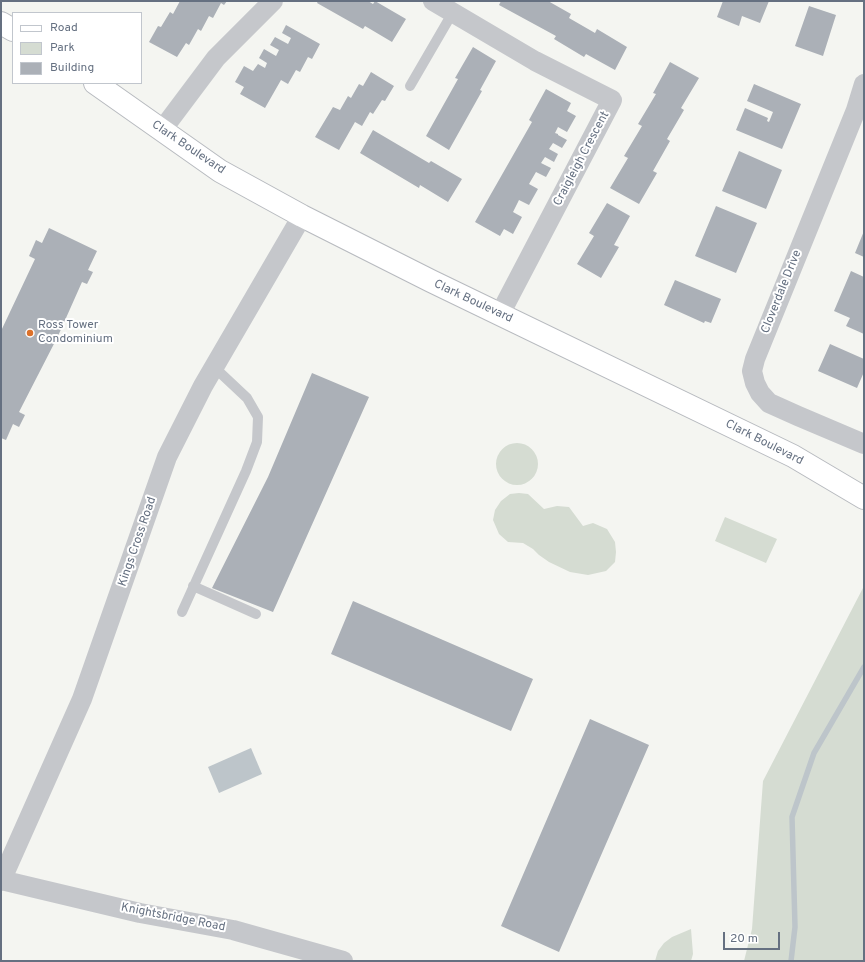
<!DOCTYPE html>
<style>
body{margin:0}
#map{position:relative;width:865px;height:962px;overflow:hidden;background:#f4f5f1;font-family:Overpass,sans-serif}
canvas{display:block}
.frame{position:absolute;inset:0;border:2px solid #657081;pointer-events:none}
.legend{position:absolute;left:12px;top:12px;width:130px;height:72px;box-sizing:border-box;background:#fff;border:1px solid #c1c6cd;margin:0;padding:5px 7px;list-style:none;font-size:12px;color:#657081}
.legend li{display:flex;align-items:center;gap:8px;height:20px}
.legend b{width:20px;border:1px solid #c1c6cd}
.scale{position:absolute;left:723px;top:932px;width:57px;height:18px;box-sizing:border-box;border:2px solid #657081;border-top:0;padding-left:5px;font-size:12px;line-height:14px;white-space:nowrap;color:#657081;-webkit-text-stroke:3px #fff;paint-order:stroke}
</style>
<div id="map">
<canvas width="865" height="962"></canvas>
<div class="frame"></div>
<ul class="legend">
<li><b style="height:5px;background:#fff"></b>Road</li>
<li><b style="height:11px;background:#d5dcd2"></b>Park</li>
<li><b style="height:11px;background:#abb0b7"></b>Building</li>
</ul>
<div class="scale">20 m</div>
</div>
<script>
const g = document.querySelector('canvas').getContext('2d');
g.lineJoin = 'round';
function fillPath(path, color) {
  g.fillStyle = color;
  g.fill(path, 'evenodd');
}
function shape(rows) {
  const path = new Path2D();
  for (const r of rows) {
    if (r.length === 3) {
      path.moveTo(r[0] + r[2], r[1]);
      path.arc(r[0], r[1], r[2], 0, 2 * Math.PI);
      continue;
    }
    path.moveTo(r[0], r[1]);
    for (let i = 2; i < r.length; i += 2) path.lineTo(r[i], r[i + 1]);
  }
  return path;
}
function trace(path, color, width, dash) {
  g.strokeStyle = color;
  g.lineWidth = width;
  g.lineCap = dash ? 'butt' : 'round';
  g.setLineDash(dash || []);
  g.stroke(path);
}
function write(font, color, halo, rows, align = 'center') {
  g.font = font + ' Overpass,sans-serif';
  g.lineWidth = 4;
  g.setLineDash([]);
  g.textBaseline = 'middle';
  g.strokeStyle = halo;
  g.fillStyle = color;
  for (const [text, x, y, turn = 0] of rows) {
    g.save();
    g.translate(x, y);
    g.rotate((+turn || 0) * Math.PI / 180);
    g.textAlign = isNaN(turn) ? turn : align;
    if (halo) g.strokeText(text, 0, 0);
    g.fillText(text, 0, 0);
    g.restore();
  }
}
fillPath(shape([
 [517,464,21],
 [519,493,528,494,544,509,557,506,569,507,583,526,593,523,607,529,615,542,616,552,615,562,606,571,588,575,570,572,549,562,539,555,533,549,523,543,508,542,499,534,493,520,495,510,501,501,510,494],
 [725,517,777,539,766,563,715,541],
 [864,586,864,961,744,961,752,929,763,781],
 [691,929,693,954,691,961,655,961,658,951,664,943,672,937]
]), '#d5dcd2');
fillPath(shape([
 [251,748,262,774,219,793,208,767]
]), '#bdc5ca');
trace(shape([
 [791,961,795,927,792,817,814,753,864,667]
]), '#bdc5ca', 5.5);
fillPath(shape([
 [180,1,227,1,224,5,221,3,213,18,209,16,201,31,198,29,189,45,186,43,177,57,149,42,158,26,161,27,170,12,173,14],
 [318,1,368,1,373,4,375,1,406,19,392,42,365,26,363,29,317,3],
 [501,1,548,1,571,14,569,18,595,33,597,29,627,47,615,70,586,54,584,57,554,39,556,36,499,5],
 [723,1,769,1,760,23,742,16,739,26,717,17],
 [809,6,836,15,823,56,795,46],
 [286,25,320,44,312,59,308,57,300,72,296,70,288,84,281,80,265,108,240,94,244,87,235,82,244,66,253,71,258,64,265,68,267,63,259,58,264,49,276,56,279,50,270,45,275,37,288,44,291,38,282,33],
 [473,47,496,61,480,90,482,91,449,150,426,136,458,79,455,78],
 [670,62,699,78,681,108,684,110,667,139,670,141,653,171,657,173,639,204,610,188,628,158,624,156,642,126,638,124,656,94,653,93],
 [371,72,394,86,385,101,382,100,373,114,370,112,362,126,355,122,339,150,315,137,333,107,340,110,348,96,351,98,359,84,363,86],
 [754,84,801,104,782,149,736,130,745,108,768,118,767,121,769,122,773,112,747,101],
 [546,89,571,103,567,111,576,116,567,132,558,127,555,133,558,134,558,135,567,140,562,148,553,143,549,149,558,154,554,162,545,157,541,163,551,168,546,177,536,172,529,184,538,189,529,205,519,200,513,212,522,217,513,234,504,229,500,236,475,222,532,122,529,120],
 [373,130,429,163,431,161,462,179,448,202,420,185,419,188,360,153],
 [739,151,782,170,766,209,722,191],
 [607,203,630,216,614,245,619,247,601,278,577,264,594,236,589,233],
 [716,206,757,223,736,273,695,256],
 [49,228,97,251,88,270,93,272,87,284,82,282,58,336,19,412,25,415,19,427,13,424,6,440,1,438,1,331,35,259,29,256,36,240,42,243],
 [864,231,864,257,855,253],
 [851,271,864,277,864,334,846,326,850,318,834,311],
 [675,280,721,299,711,323,705,321,704,323,664,305],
 [830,344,864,359,864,372,857,388,818,371],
 [312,373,369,397,273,612,212,588,268,477],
 [353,601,533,679,511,731,331,654],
 [590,719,649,745,559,952,501,926]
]), '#abb0b7');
const secondary = shape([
 [1,23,13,30],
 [95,83,220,171,302,216,431,281,793,456,864,498]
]);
trace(secondary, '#b7babf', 24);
trace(shape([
 [410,86,453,12],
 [193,586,256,614],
 [182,612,246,471,257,442,258,417,247,398,214,367]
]), '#c5c7cb', 10);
trace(shape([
 [433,1,535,61,612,100,500,314],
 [864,84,856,110,755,359,752,371,755,383,760,393,769,403,798,416,864,444],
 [162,130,216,58,273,1],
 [1,880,140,913,233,930,343,961],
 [1,881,82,699,167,457,203,386,302,216]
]), '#c5c7cb', 20);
trace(secondary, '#fff', 22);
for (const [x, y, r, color] of [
 [30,333,4,"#dc712a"]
]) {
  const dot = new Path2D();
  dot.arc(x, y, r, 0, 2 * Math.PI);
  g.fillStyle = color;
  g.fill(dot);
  trace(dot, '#fff', 1.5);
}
write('12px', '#657081', '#fff', [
 ["Clark Boulevard",188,148,34],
 ["Craigleigh Crescent",582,159,-62],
 ["Cloverdale Drive",782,292,-68],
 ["Clark Boulevard",473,302,25],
 ["Clark Boulevard",764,443,27],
 ["Kings Cross Road",138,542,-71],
 ["Knightsbridge Road",173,918,11]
]);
write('12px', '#657081', '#fff', [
 ["Ross Tower",38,326],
 ["Condominium",38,340]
], 'left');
</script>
